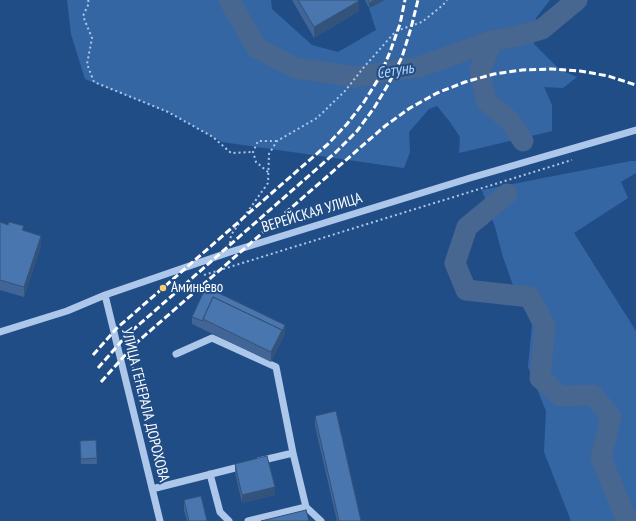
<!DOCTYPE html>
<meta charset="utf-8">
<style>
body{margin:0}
canvas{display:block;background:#214d87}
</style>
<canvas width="636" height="521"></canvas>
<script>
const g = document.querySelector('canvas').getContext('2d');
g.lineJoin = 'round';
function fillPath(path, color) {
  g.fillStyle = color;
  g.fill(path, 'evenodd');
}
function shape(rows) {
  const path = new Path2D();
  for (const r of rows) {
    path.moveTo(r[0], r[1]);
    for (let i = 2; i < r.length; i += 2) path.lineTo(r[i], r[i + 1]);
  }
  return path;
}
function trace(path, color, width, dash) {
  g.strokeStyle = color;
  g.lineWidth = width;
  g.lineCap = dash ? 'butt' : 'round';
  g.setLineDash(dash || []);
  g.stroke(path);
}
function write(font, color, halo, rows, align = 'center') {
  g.font = font + ' "PT Sans Narrow",sans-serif';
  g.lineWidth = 4;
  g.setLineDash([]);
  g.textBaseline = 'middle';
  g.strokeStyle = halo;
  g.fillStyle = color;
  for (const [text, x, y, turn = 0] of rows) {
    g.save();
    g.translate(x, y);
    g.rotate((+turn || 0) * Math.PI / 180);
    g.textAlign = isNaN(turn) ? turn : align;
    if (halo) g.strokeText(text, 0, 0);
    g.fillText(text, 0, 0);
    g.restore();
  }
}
fillPath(shape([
 [67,0,271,0,272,9,312,45,338,52,376,30,369,8,385,0,550,0,536,18,534,44,560,70,577,77,563,88,544,87,552,105,552,131,459,153,460,137,450,122,437,106,429,109,409,132,410,152,404,168,222,142,168,112,85,79,71,34],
 [631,161,636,161,636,173,621,182,628,198,574,233,636,331,636,521,571,521,544,452,546,411,528,367,532,325,514,288,503,257,495,227,482,190]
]), '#3566a4');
trace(shape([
 [229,0,257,48,295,68,356,77,419,67,492,41,518,36,542,29,577,0],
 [492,41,480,71,486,101,509,120,523,141],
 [507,194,467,227,455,263,466,290,530,297,545,326,540,378,560,396,593,395,611,417,601,458,627,521]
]), '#476690', 21);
trace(shape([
 [88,0,89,3,83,16,92,38,87,64,94,82,168,112,213,137,231,153,253,152],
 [268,172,256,162,253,152,258,141,277,141],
 [230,243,231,235,268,183,269,154,277,141,317,118,345,91,364,67,396,31,422,22,443,5,447,0],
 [204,275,572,160],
 [132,368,135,368,151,440]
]), '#acc7ea', 2, [2, 3]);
trace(shape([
 [105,295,160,521],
 [0,332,67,311,105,295,230,252,470,178,636,130],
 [176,354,212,338,276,367,293,453],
 [210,474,220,512,229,521],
 [152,489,243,466],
 [306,507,321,521],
 [248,521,306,507,293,453,259,461]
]), '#acc7ea', 7);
trace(shape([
 [93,355,117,328,328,144,347,124,364,102,379,78,390,52,400,24,405,0],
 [98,368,126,336,336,152,357,131,374,108,389,83,402,57,411,28,418,0],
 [101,382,135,344,385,126,410,108,437,93,465,82,494,74,522,70,551,69,580,71,608,76,636,85]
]), '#fff', 3, [7, 3]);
fillPath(shape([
 [292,0,358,0,359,11,314,38],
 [365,0,385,0,369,8],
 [0,222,24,230,41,246,24,297,0,290],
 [192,317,285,333,271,362,192,324],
 [315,416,361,521,337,521,315,426],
 [96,440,97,464,81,464,80,441],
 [235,464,275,495,242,503,235,472],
 [184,500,207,521,187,521,184,510]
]), '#406596');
fillPath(shape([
 [375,0,385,0,369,8,369,3],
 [359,1,359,11,314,38,314,27],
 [41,236,41,246,24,297,24,287],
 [285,325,285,333,271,362,271,352,282,330],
 [275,487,275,495,242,503,242,495]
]), '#34537a');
const building = shape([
 [298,0,358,0,359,1,314,27,298,0],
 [368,0,375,0,369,3,368,0],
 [0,222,8,225,9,222,24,226,22,230,41,236,24,287,0,280,0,222],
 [206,287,285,325,282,332,282,330,213,297,203,319,203,321,192,317,206,287],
 [213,297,282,330,271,352,203,319,213,297],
 [336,411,361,521,339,521,315,416,336,411],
 [96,440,97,458,81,459,80,441,96,440],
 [267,456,275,487,242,495,235,464,267,456],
 [201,496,207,521,189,521,184,500,201,496],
 [306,510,309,521,261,521,306,510]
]);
fillPath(building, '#4a76af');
trace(building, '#34537a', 1);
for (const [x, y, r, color] of [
 [163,288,4,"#f6d06d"]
]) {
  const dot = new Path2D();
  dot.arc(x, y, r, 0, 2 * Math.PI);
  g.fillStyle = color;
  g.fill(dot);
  trace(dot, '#214d87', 1.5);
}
write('15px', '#fff', '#214d87', [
 ["ВЕРЕЙСКАЯ УЛИЦА",312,213,-17],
 ["УЛИЦА ГЕНЕРАЛА ДОРОХОВА",145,405,76]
]);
write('15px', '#fff', '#214d87', [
 ["Аминьево",171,288]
], 'left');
write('italic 16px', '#b7d1f1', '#214d87', [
 ["Сетунь",395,71,-9]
]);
</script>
